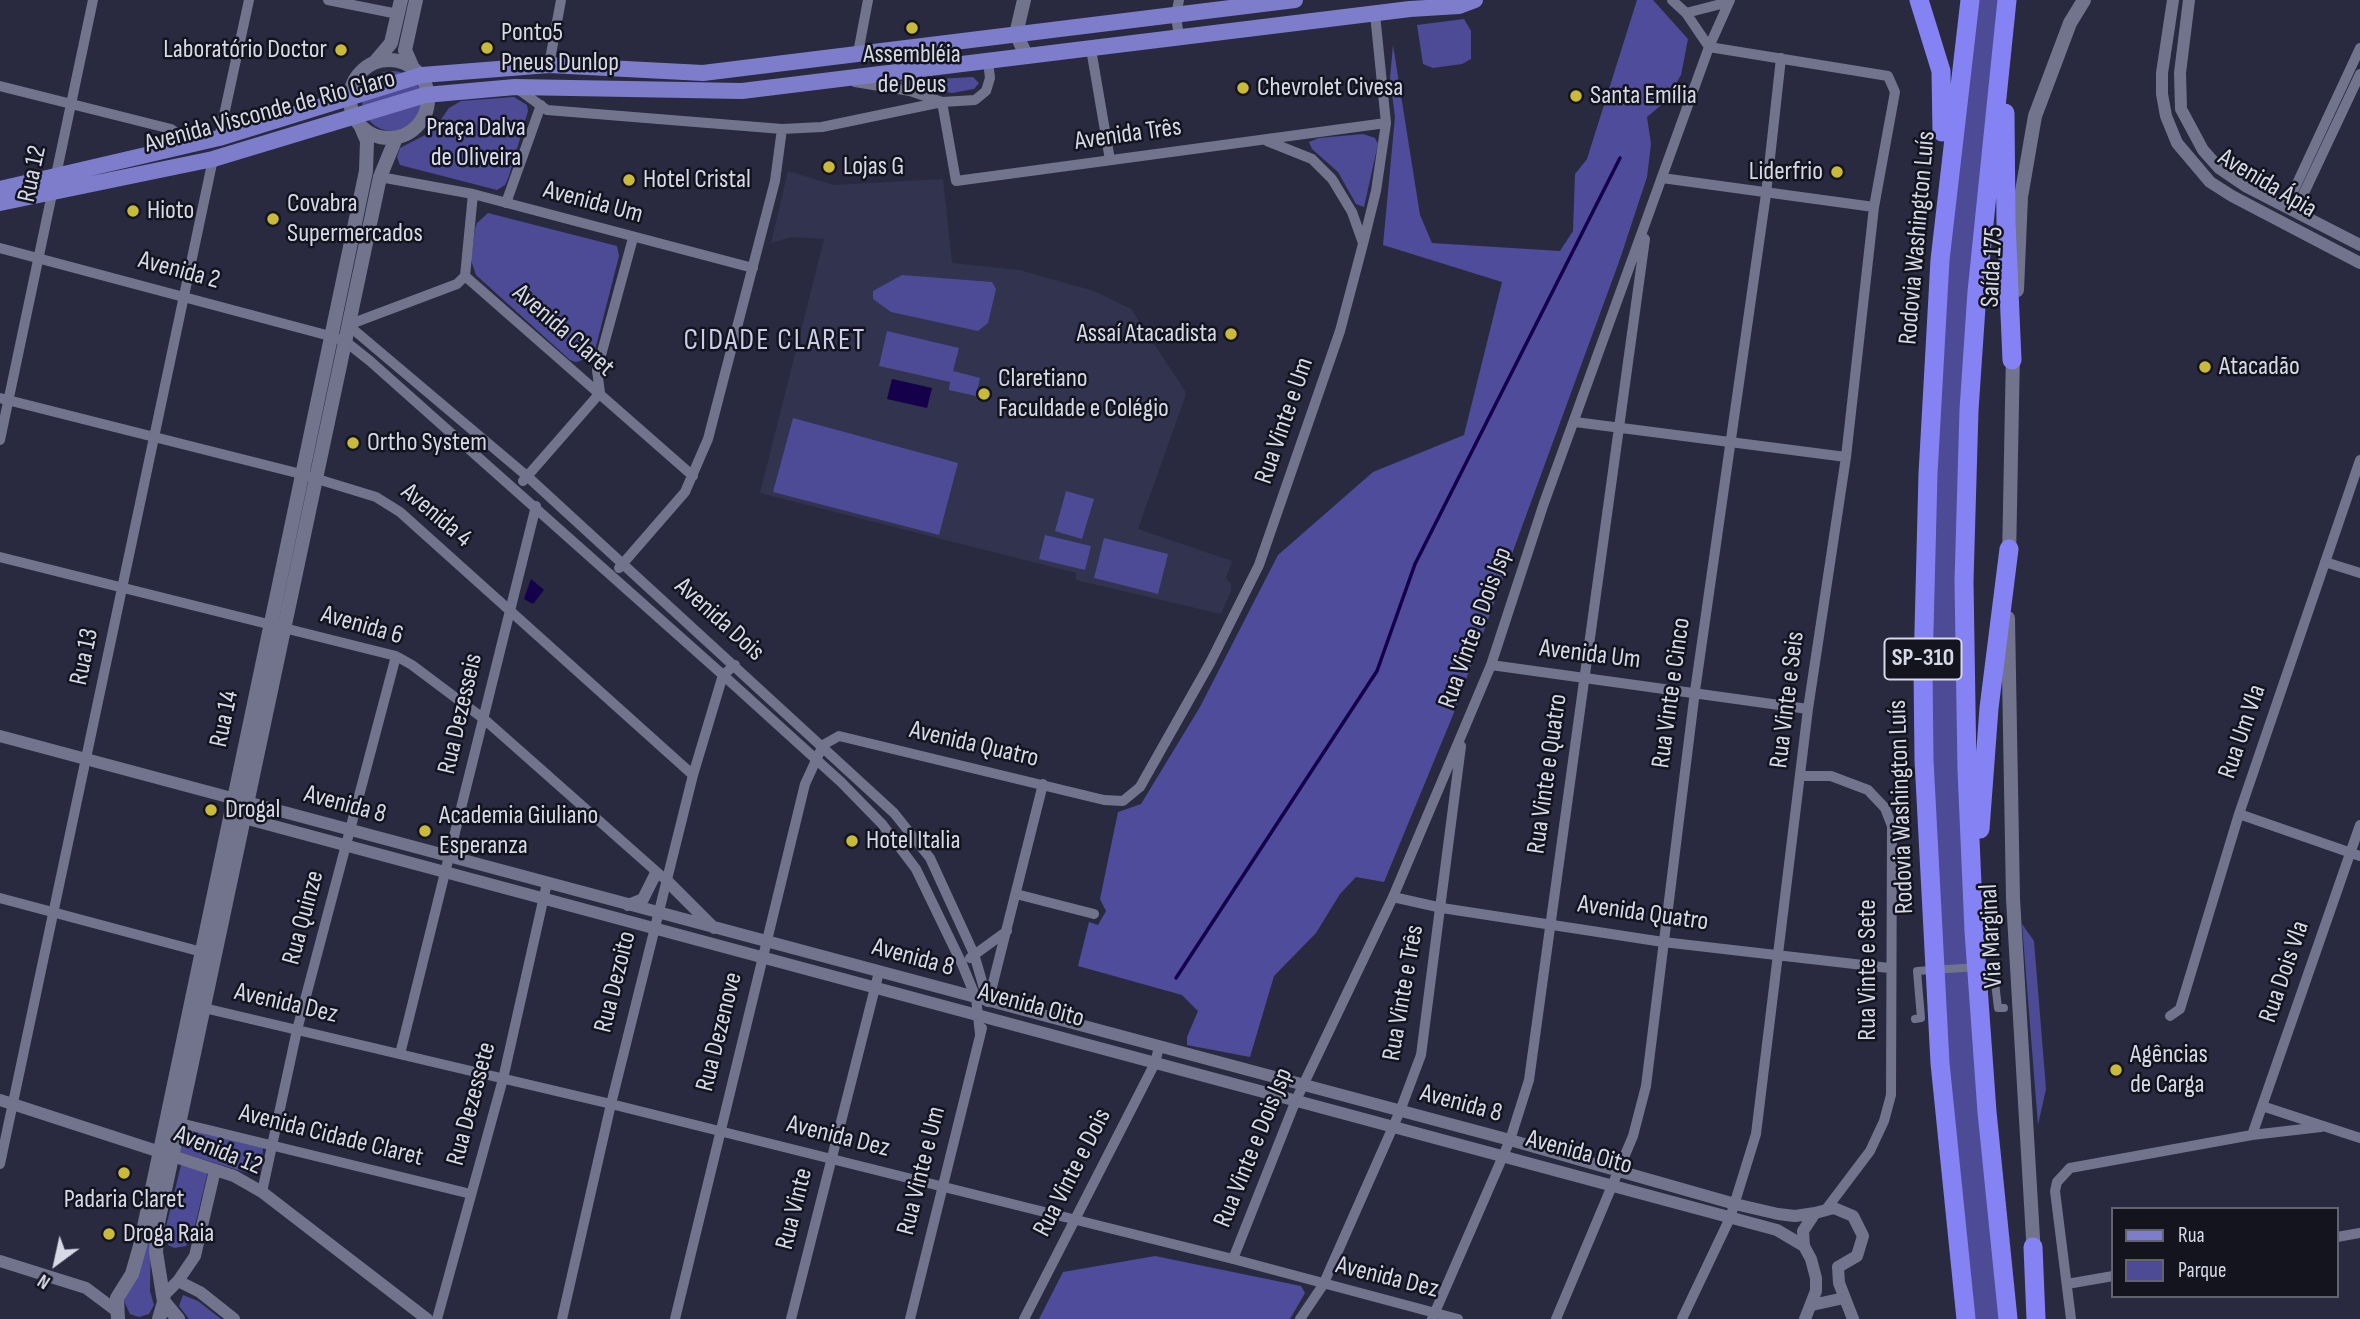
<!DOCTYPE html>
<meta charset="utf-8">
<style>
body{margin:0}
#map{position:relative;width:2360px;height:1319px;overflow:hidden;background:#292a40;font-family:"Sofia Sans Condensed",sans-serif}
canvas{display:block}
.legend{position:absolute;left:2111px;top:1207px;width:228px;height:91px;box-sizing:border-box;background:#13141e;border:2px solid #62636e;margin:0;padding:9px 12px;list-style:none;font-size:21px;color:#d8d9e7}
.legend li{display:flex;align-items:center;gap:14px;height:35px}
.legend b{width:35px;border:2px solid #62636e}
.north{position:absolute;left:21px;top:1228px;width:70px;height:70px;-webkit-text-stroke:5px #13141e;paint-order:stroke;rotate:213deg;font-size:19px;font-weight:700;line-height:28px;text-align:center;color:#d8d9e7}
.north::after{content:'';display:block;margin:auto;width:24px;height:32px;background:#d8d9e7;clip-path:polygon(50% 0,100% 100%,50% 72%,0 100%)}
</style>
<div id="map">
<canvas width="2360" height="1319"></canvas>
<ul class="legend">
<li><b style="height:9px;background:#7d7dcb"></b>Rua</li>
<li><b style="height:19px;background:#4d4b96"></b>Parque</li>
</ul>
<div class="north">N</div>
</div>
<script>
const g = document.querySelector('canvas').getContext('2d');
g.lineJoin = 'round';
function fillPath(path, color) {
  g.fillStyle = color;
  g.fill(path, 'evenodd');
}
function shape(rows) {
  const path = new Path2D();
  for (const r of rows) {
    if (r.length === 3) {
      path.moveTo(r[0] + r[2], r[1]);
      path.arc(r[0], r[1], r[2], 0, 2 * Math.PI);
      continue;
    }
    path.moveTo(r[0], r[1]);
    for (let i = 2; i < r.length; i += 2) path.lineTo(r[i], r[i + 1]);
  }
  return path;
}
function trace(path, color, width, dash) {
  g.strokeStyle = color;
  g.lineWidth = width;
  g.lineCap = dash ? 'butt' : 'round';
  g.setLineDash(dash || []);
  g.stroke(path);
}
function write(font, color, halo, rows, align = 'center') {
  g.font = font + ' "Sofia Sans Condensed",sans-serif';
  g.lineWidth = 5;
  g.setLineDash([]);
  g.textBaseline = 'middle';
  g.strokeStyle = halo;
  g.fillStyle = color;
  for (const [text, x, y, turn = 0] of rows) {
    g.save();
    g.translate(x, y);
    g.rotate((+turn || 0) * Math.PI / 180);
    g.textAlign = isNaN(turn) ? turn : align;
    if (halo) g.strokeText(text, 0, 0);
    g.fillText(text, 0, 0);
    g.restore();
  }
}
fillPath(shape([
 [788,171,834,185,943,179,952,263,1019,270,1094,291,1131,309,1185,391,1185,397,1138,529,1232,561,1226,578,1231,584,1231,591,1221,614,1076,580,1076,573,760,493,824,239,792,237,771,243]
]), '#32334f');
fillPath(shape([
 [1977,0,2000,0,1958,573,2002,1319,1972,1319,1953,1128,1932,804,1930,636,1946,272],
 [1464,19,1471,31,1471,59,1462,64,1433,68,1423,64,1417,25],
 [392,101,30],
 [973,77,979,83,974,89,952,93,901,84,900,81],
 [514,97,527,105,528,111,509,176,505,185,497,190,400,165,397,157,400,148,433,131,449,108,461,101],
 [1363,134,1375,138,1378,144,1364,207,1356,204,1338,172,1312,149,1309,142,1319,138],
 [488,213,617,246,619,256,594,354,589,358,576,362,570,360,476,275,471,260,475,229,477,223],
 [902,275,992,282,996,289,988,323,978,331,891,312,873,299,873,291],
 [887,331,959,348,953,371,980,378,976,396,949,390,950,382,879,366],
 [793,418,958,463,939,535,773,492],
 [1066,491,1094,499,1082,539,1055,531],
 [1045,535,1091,546,1085,570,1039,559],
 [1104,538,1168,554,1158,594,1094,578],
 [2022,924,2034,941,2046,1089,2038,1125],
 [184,1129,263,1148,262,1162,254,1175,179,1152],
 [181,1165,208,1171,193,1234,186,1246,174,1248,168,1245,166,1227],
 [159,1185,151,1236,150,1291,154,1305,149,1314,139,1317,130,1314,124,1301],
 [183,1295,198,1301,221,1319,189,1319,179,1306]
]), '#4d4b96');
fillPath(shape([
 [1637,0,1653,0,1688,39,1681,75,1666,101,1647,117,1651,144,1647,177,1620,259,1453,715,1384,882,1356,877,1340,894,1316,933,1274,976,1250,1057,1187,1045,1187,1037,1198,1011,1182,995,1078,966,1089,922,1098,925,1106,911,1100,899,1118,812,1141,804,1200,707,1278,555,1373,472,1464,435,1502,282,1383,245,1395,117,1390,78,1393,45,1420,215,1432,243,1560,251,1573,231,1575,174,1587,159],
 [1155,1256,1301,1286,1305,1293,1290,1319,1039,1319,1063,1272]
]), '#4f4c9b');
fillPath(shape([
 [892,379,932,388,927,408,887,399],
 [531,579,544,590,533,604,524,599]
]), '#14004b');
trace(shape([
 [1176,978,1377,671,1415,564,1620,158]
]), '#14004b', 3.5);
trace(shape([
 [1915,1019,1921,1018,1917,971,1993,966,1998,1008,2004,1008]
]), '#72748e', 8);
trace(shape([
 [328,0,398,14],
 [1179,0,1176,15,1179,38],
 [1672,0,1686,13,1709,47],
 [1686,13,1729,2],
 [1091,49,1110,160],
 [858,53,868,0],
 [549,65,561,0],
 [855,82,910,91,942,102,956,181,1386,123],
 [0,86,171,129,191,145],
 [515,87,547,110,782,129,822,127,942,102,975,100,986,91,990,78,988,62],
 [219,138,249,0],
 [1267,141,1312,159,1332,179,1352,212,1363,243],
 [380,177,473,194,753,268],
 [1662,178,1874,207],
 [473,194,465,276,693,476],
 [506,203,541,105],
 [2286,207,2360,48],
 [2295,212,2360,74],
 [0,248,330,336,345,341,370,361,723,675,841,782,882,824,916,869,962,964,976,998,980,1034],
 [465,276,457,284,348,325,528,477,894,813,930,858,974,954,988,1002],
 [0,398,301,474,376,497,400,512,693,775],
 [1575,422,1846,457],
 [0,440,93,0],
 [523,481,600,393,597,370,633,238],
 [0,557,396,656,412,665,484,719,667,881],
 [2325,562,2360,573],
 [619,568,685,492,708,439,775,181,782,129],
 [1491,665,1808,709],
 [1802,776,1831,776,1868,790,1885,808,1892,826,1891,1095,1884,1121,1870,1151,1827,1208],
 [2239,814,2360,856],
 [1016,894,1094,914],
 [1393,897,1442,908,1663,942,1889,968],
 [0,898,202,952],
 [970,958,1007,931],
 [989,999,1043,784],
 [204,1008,611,1104,1233,1259,1458,1319],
 [2170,1016,2180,1009,2239,814,2360,460],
 [400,1054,536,506],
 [2262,1106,2360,1138],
 [180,1123,471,1194],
 [2252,1135,2360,825],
 [0,1164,213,159],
 [262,1192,297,1030,396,656],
 [2337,1237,2360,1233],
 [1233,1259,1296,1100,1393,897,1491,665,1544,503,1709,47,1730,0],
 [2067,1284,2113,1276],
 [437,1319,503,1079,547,883],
 [562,1319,611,1104,693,775,723,675,735,665],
 [675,1319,805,784,823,745,839,736,1104,800,1123,801,1140,787,1210,663,1259,565,1340,331,1363,244,1376,191,1386,123,1375,14],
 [791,1319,879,972],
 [910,1319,982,1028],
 [1024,1319,1155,1063,1159,1047],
 [1300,1319,1323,1285,1400,1111,1421,1055,1461,746],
 [1432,1319,1510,1140,1529,1080,1645,239],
 [1556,1319,1633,1136,1646,1086,1695,691,1766,194,1781,58],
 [1682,1319,1730,1218,1756,1134,1808,709,1846,457,1874,207,1895,92,1888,76,1709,47],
 [2071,1319,2055,1191,2057,1182,2070,1168,2252,1135,2321,1127]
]), '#72748e', 10);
trace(shape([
 [2173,0,2162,73,2162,94,2166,116,2177,143,2210,182,2232,196,2360,263],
 [2189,0,2180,73,2181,109,2203,150,2219,168,2247,187,2360,245],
 [0,736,1510,1140,1735,1204,1778,1214,1795,1216,1815,1213],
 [244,818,1777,1230,1804,1246],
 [667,881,714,928],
 [628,905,643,899,656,873],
 [0,1100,234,1176,262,1192,427,1319],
 [0,1261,86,1288,118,1312],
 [178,1281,195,1256,215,1170],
 [163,1296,178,1281,200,1292,234,1319],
 [1812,1305,1844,1298],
 [1805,1319,1816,1291,1816,1278,1811,1259,1804,1246,1803,1231,1815,1213,1834,1208,1853,1216,1863,1236,1857,1256,1838,1267,1839,1283,1853,1319]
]), '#72748e', 12);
trace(shape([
 [1024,0,1016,34,1027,57],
 [389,99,39],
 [375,62,391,43,401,0],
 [412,66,405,50,416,0],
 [2017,290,2021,197,2035,116,2070,23,2084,0],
 [2009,559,2013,352],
 [2008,618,2013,899,2034,1255],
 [164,1302,178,1319],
 [118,1319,117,1298,132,1274,140,1246,366,171,367,141,361,127],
 [159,1319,164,1302,156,1252,158,1223,380,177,396,138]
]), '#72748e', 14);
trace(shape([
 [0,189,219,138,422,75,549,65,703,73,1295,0],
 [0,203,213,159,425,95,515,87,742,91,1410,9,1459,6,1475,0]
]), '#7d7dcb', 16);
trace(shape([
 [1919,0,1941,71,1942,132],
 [2007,0,1977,292,1969,410,1964,581,1967,770,1974,931,1987,1112,2008,1319],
 [2005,113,2006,223,2012,360],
 [1980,829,1989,708,2009,549],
 [2033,1247,2036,1319],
 [1966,1319,1940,1063,1924,760,1923,669,1928,474,1940,260,1970,0]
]), '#8583f3', 19);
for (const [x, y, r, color] of [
 [912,28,7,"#caba3a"],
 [487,48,7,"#caba3a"],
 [341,50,7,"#caba3a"],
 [1243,88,7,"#caba3a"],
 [1576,96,7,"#caba3a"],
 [829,167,7,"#caba3a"],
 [1837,172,7,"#caba3a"],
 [629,180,7,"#caba3a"],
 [133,211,7,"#caba3a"],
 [273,219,7,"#caba3a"],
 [1231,334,7,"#caba3a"],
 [2205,367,7,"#caba3a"],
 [984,394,7,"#caba3a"],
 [353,443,7,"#caba3a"],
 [211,810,7,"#caba3a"],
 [425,831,7,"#caba3a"],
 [852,841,7,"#caba3a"],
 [2116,1070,7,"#caba3a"],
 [124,1173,7,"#caba3a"],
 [109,1234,7,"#caba3a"]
]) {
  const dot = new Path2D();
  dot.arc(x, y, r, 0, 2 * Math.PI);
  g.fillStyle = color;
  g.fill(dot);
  trace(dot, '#13141e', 2.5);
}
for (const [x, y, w] of [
 [1923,659,77]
]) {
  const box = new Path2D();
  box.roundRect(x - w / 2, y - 20.5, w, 41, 5);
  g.fillStyle = '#13141e';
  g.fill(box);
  trace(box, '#d8d9e7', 2);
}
write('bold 24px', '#d8d9e7', null, [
 ["SP-310",1923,659]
]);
write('26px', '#d8d9e7', '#13141e', [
 ["Ponto5",501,33],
 ["Pneus Dunlop",501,63],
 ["Laboratório Doctor",327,50,"right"],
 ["Assembléia",912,55,"center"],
 ["de Deus",912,85,"center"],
 ["Chevrolet Civesa",1257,88],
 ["Santa Emília",1590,96],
 ["Lojas G",843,167],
 ["Liderfrio",1823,172,"right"],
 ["Hotel Cristal",643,180],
 ["Covabra",287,204],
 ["Supermercados",287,234],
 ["Hioto",147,211],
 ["Assaí Atacadista",1217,334,"right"],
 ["Atacadão",2219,367],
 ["Claretiano",998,379],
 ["Faculdade e Colégio",998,409],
 ["Ortho System",367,443],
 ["Drogal",225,810],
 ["Academia Giuliano",439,816],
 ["Esperanza",439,846],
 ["Hotel Italia",866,841],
 ["Agências",2130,1055],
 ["de Carga",2130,1085],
 ["Padaria Claret",124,1200,"center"],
 ["Droga Raia",123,1234]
], 'left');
write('26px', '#d8d9e7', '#13141e', [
 ["Avenida Visconde de Rio Claro",270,112,-15],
 ["Avenida Três",1128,135,-8],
 ["Rua 12",33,174,-78],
 ["Avenida Ápia",2267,184,31],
 ["Avenida Um",593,203,15],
 ["Rodovia Washington Luís",1918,238,-85],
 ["Saída 175",1993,267,-87],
 ["Avenida 2",179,271,15],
 ["Avenida Claret",563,331,41],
 ["Rua Vinte e Um",1285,421,-71],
 ["Avenida 4",436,516,40],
 ["Avenida Dois",719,620,42],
 ["Avenida 6",362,626,16],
 ["Rua Vinte e Dois Jsp",1476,628,-70],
 ["Avenida Um",1590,655,7],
 ["Rua 13",85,657,-78],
 ["Rua Vinte e Cinco",1672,693,-82],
 ["Rua Vinte e Seis",1788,700,-83],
 ["Rua Dezesseis",461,714,-77],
 ["Rua 14",225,719,-78],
 ["Rua Um Vla",2243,732,-71],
 ["Avenida Quatro",974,745,13],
 ["Rua Vinte e Quatro",1548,774,-82],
 ["Avenida 8",345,805,15],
 ["Rodovia Washington Luís",1902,807,-92],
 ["Avenida Quatro",1643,914,8],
 ["Rua Quinze",304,918,-75],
 ["Via Marginal",1992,936,-93],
 ["Avenida 8",913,958,15],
 ["Rua Vinte e Sete",1868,970,-90],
 ["Rua Dois Vla",2285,972,-71],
 ["Rua Dezoito",616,982,-76],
 ["Rua Vinte e Três",1404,993,-80],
 ["Avenida Dez",286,1004,13],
 ["Avenida Oito",1031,1006,15],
 ["Rua Dezenove",720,1032,-76],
 ["Rua Dezessete",472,1104,-75],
 ["Avenida 8",1461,1104,15],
 ["Avenida Cidade Claret",331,1136,14],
 ["Avenida Dez",838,1137,14],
 ["Rua Vinte e Dois Jsp",1254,1148,-68],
 ["Avenida 12",218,1151,22],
 ["Avenida Oito",1579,1153,15],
 ["Rua Vinte e Um",922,1171,-76],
 ["Rua Vinte e Dois",1073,1173,-63],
 ["Rua Vinte",795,1209,-76],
 ["Avenida Dez",1387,1278,14]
]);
write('26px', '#dbddf4', '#13141e', [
 ["Praça Dalva",476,128],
 ["de Oliveira",476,158]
]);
g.letterSpacing = '2px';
write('30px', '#cbcdea', '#13141e', [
 ["CIDADE CLARET",775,341]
]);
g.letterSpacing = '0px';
</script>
